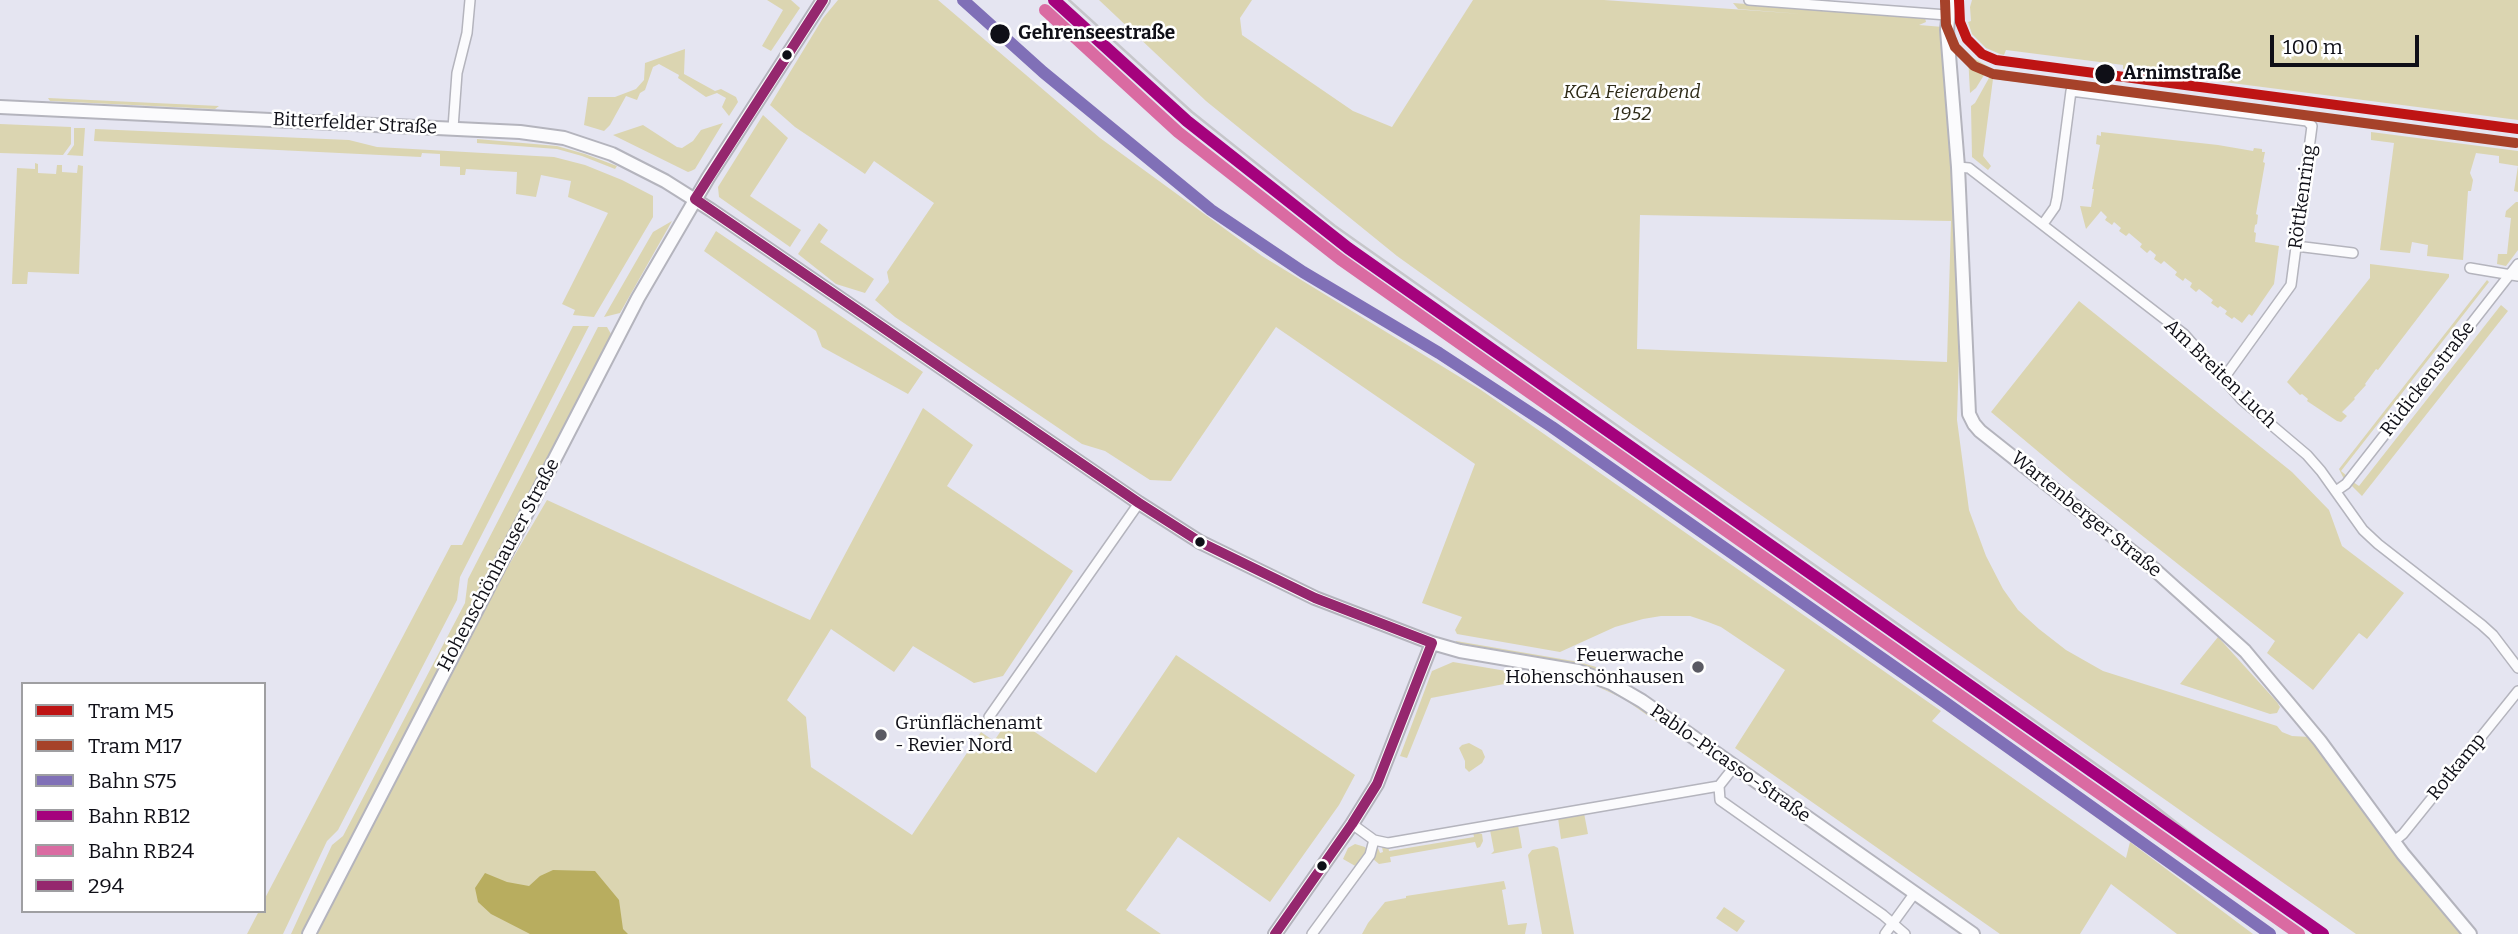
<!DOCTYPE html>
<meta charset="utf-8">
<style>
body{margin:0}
#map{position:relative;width:2518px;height:934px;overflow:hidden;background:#e5e5f1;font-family:Bitter,serif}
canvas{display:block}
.legend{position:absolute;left:21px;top:682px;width:245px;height:231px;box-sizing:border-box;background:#fff;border:2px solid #9f9fa2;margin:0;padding:9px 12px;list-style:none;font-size:21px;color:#0f0f17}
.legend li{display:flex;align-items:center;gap:14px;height:35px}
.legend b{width:35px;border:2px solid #9f9fa2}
.scale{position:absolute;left:2270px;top:35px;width:149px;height:32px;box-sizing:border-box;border:4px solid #0f0f17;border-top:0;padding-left:9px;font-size:21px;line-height:24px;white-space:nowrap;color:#0f0f17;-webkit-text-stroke:5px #fff;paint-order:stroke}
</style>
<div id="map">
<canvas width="2518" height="934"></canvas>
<ul class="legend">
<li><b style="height:9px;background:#be1414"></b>Tram M5</li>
<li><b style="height:9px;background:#a6422a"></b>Tram M17</li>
<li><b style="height:9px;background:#8070b7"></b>Bahn S75</li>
<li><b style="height:9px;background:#a5027d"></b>Bahn RB12</li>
<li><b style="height:9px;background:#da6ba2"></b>Bahn RB24</li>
<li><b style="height:9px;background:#95276e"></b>294</li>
</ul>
<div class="scale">100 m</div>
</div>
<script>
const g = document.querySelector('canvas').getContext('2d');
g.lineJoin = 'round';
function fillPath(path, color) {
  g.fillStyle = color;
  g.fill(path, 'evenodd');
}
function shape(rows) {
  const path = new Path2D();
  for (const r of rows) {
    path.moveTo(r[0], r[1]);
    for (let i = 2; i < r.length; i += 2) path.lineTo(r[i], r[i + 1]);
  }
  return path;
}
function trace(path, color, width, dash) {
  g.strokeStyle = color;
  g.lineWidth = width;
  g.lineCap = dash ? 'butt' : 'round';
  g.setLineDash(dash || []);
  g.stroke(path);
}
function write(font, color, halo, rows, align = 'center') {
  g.font = font + ' Bitter,serif';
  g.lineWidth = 5;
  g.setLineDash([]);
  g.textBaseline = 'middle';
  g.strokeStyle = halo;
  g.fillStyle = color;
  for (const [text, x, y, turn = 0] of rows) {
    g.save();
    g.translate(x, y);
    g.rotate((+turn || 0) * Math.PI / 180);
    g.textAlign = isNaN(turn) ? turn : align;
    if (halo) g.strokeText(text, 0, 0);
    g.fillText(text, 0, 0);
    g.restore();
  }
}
fillPath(shape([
 [767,0,791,0,800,8,771,51,762,46,783,10],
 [838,0,938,0,1100,138,1262,256,1481,390,1941,711,1932,721,2126,858,2130,842,2253,934,2177,934,2111,884,2080,934,2000,934,1735,748,1785,670,1721,627,1708,622,1690,616,1661,616,1643,619,1615,627,1560,652,1457,634,1455,630,1462,617,1422,603,1475,464,1276,327,1171,481,1150,480,1105,451,1082,444,895,317,875,300,889,282,887,272,934,203,874,161,865,174,795,127,770,105,823,18],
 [1099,0,1252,0,1240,18,1242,35,1353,111,1392,127,1473,0,1604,0,1802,14,1738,9,1733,3,1925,18,1926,22,1919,25,1943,27,1957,238,1959,354,1957,420,1969,510,1986,556,2003,589,2018,610,2039,629,2066,650,2103,671,2277,726,2282,732,2292,736,2310,737,2464,934,2356,934,1630,423,1397,256,1206,101],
 [1640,215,1951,221,1947,362,1637,349],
 [1972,0,2518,0,2518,120,2123,69,2123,65,2006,50,2004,55,2000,54,1986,48,1972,34,1968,22,1971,21,1970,7],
 [685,49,684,74,715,91,721,89,736,97,738,102,729,116,722,107,726,98,717,93,706,97,678,78,679,75,659,64,653,67,645,90,640,93,637,100,626,96,610,125,604,131,584,125,588,97,615,97,636,89,644,80,645,63],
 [1968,55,1989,67,1976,88,1970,93],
 [1994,69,2005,70,2010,78,2033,84,1993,79,1983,156,1991,166,1988,170,1972,157,1971,106,1975,103],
 [48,98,219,106,215,109,50,101],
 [763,115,788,138,750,196,801,230,790,247,719,197,718,187],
 [723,123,695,169,691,171,688,172,613,135,643,125,677,147,682,148,693,141,701,130],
 [0,124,71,127,71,144,63,155,0,153],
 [74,128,85,128,83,156,67,155,74,145],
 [95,129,349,140,377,147,554,157,585,165,622,180,653,196,653,217,594,317,573,315,575,310,562,304,608,213,568,197,571,181,541,175,536,197,516,194,517,172,466,169,465,175,460,175,460,167,440,166,440,154,422,153,421,157,94,141],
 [2101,132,2218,145,2253,151,2254,148,2262,149,2262,152,2265,152,2263,162,2265,163,2256,214,2258,215,2257,224,2255,225,2254,232,2256,233,2255,242,2279,246,2274,284,2252,316,2249,314,2242,323,2234,317,2232,319,2225,314,2227,311,2220,306,2218,308,2211,303,2213,300,2199,289,2196,292,2190,287,2192,283,2185,278,2183,281,2175,275,2177,272,2164,261,2161,264,2154,259,2156,255,2150,250,2147,253,2140,247,2142,244,2129,233,2126,236,2119,231,2121,228,2114,222,2112,225,2105,220,2107,217,2101,211,2086,229,2080,206,2091,207,2094,189,2092,189,2100,145,2096,144,2097,135,2101,136],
 [2371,132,2518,151,2518,192,2514,191,2518,166,2499,163,2499,156,2476,153,2470,173,2473,180,2471,191,2468,191,2463,260,2427,256,2428,245,2412,242,2410,253,2380,250,2394,143,2371,140],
 [477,139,557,146,585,154,617,166,615,169,582,156,557,149,477,143],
 [35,163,38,164,38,173,56,174,57,165,62,165,62,172,77,173,78,165,83,166,79,274,28,272,27,284,12,284,17,168,35,169],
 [2516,202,2518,202,2518,250,2506,266,2497,264,2498,254,2507,254,2511,218,2505,217,2506,211],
 [672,221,620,313,604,317,653,232],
 [819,223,828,230,820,242,874,279,865,293,836,284,798,254],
 [716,231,923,372,908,394,822,347,816,331,704,251],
 [2370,264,2449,274,2449,277,2378,370,2376,369,2365,384,2366,385,2354,398,2355,399,2342,412,2347,416,2341,422,2337,421,2307,401,2308,399,2302,394,2300,395,2287,382,2370,278],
 [2487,280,2489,282,2341,471,2347,476,2344,479,2339,469],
 [2079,301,2292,472,2329,510,2342,546,2404,593,2367,639,2359,633,2313,690,2267,653,2275,641,2072,480,1991,412],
 [2501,305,2508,311,2362,496,2351,485,2353,482,2359,486],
 [573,326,589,326,460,577,457,600,338,830,327,841,283,934,247,934,259,911,264,911,264,900,451,545,462,545],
 [598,327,607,327,611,334,596,368,319,899,303,934,291,934,332,845,343,836,465,603,468,579],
 [923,408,973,445,947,486,1073,571,1003,676,974,683,913,646,894,672,831,629,787,700,806,717,811,767,912,835,981,732,994,741,1011,716,1096,773,1176,655,1355,775,1339,805,1270,902,1178,837,1126,910,1161,934,315,934,476,621,547,500,810,620],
 [2218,637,2277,702,2280,707,2277,713,2270,714,2180,684],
 [1456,641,1579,662,1596,667,1595,671,1455,644],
 [1455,655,1586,680,1634,703,1685,739,1683,740,1624,699,1590,683,1574,678,1455,657],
 [1453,662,1530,675,1530,684,1520,681,1431,698,1407,758,1400,756,1432,671],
 [1469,743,1482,750,1485,757,1482,763,1469,772,1465,768,1465,761,1459,748,1462,745],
 [1584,813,1588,834,1561,839,1558,818],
 [1518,825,1522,848,1491,854,1494,851,1490,830],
 [1473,832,1482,834,1483,841,1480,847,1477,848,1475,842,1390,857,1391,862,1379,864,1373,859,1373,854,1378,848,1380,853,1383,852,1382,847,1388,846,1389,851,1474,837],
 [1355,844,1365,847,1368,852,1357,867,1343,859,1348,848],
 [1554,846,1558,848,1574,934,1542,934,1528,855,1532,850],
 [1504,881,1506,889,1502,890,1508,925,1527,923,1525,934,1362,934,1368,923,1385,902,1406,898,1406,896],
 [1724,907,1745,921,1737,932,1716,918]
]), '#dbd5b1');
fillPath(shape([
 [553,870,595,871,619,900,623,929,628,934,530,934,491,914,478,902,475,888,485,873,507,882,529,886,540,876]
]), '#b8ad5f');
const street = shape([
 [1749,0,1947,15],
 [453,128,457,73,467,33,470,0],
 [1958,167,1969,168,2184,334,2242,400,2307,455,2321,471,2363,530,2378,544,2482,625,2493,635,2518,668],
 [2043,224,2055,207,2057,198,2071,91,2307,121,2312,126,2291,285,2224,378],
 [2296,246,2353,253],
 [2470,268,2518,276],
 [2336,491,2346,484,2518,264],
 [989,717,1139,503],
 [1719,786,1720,800,1883,915,1905,934],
 [1352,824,1374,840,1388,843,1719,786,1734,767],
 [2393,842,2403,834,2518,691],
 [1312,934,1370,855,1374,840],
 [1885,934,1914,894]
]);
const secondary = shape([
 [1950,0,1947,30,1958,167,1969,414,1974,424,1980,431,2154,569,2245,651,2320,741,2403,854,2470,934],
 [0,107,520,132,564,138,612,154,665,181,711,210,1139,503,1200,542,1315,598,1432,643,1460,651,1578,671,1611,683,1642,701,1973,934],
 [309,934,638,298,708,178,823,0],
 [1275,934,1352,824,1377,784,1432,643]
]);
trace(street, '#b4b4bd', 12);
trace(secondary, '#b4b4bd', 16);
trace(street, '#fbfbfd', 9);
trace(secondary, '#fbfbfd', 12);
trace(shape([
 [1069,0,1192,112,1335,226,2154,805,2251,881,2320,932]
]), '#c6c6ca', 2.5);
trace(shape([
 [695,199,1139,503,1200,542,1315,598,1432,643],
 [695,199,823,0],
 [1275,934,1352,824,1377,784,1432,643]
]), '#95276e', 10);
trace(shape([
 [963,0,1043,72,1211,210,1303,272,1439,353,1552,427,1946,703,2270,934]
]), '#8070b7', 12);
trace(shape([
 [1054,0,1187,121,1348,248,2323,934]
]), '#a5027d', 12);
trace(shape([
 [1045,10,1178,132,1340,259,2299,934]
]), '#da6ba2', 12);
trace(shape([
 [1959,0,1960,22,1967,39,1982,54,1996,60,2518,129]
]), '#be1414', 10);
trace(shape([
 [1945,1,1946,25,1955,47,1974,66,1993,74,2516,143]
]), '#a6422a', 10);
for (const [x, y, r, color] of [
 [1000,34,11,"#0f0f17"],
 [787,55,6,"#0f0f17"],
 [2105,74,11,"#0f0f17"],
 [1200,542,6,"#0f0f17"],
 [1698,667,7,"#5a5a63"],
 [881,735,7,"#5a5a63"],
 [1322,866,6,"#0f0f17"]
]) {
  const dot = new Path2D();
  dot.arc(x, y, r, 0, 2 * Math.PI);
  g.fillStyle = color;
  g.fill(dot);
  trace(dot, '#fff', 2.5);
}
write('bold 19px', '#0f0f17', '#fff', [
 ["Gehrenseestraße",1018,34],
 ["Arnimstraße",2123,74]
], 'left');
write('italic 19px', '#2e2b18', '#fff', [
 ["KGA Feierabend",1632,93],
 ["1952",1632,115]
]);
write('19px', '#0f0f17', '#fff', [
 ["Bitterfelder Straße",355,124,3],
 ["Röttkenring",2303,197,-82],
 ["Am Breiten Luch",2220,374,44],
 ["Rüdickenstraße",2428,379,-52],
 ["Wartenberger Straße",2086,515,39],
 ["Hohenschönhauser Straße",499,565,-62],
 ["Pablo-Picasso-Straße",1730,764,35],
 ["Rotkamp",2457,767,-51]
]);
write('19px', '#0f0f17', '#fff', [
 ["Feuerwache",1684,656],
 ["Hohenschönhausen",1684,678],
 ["Grünflächenamt",895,724,"left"],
 ["- Revier Nord",895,746,"left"]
], 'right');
</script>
